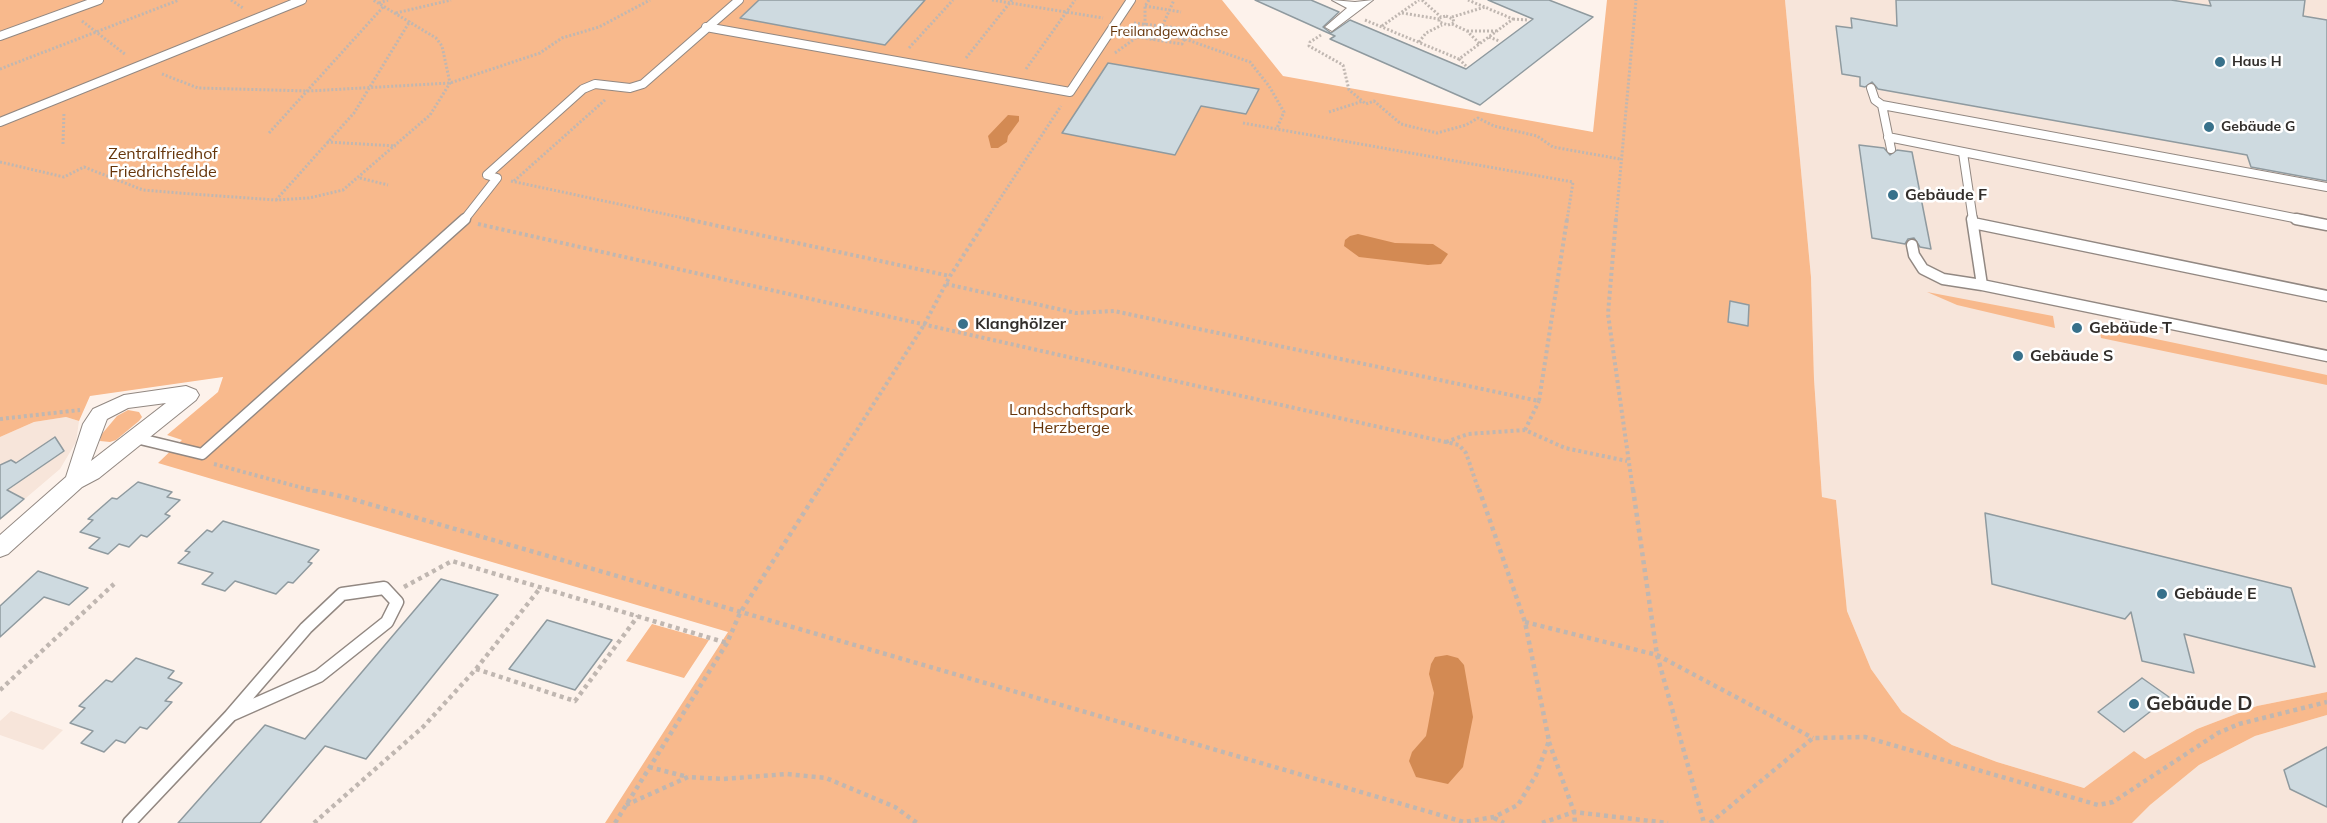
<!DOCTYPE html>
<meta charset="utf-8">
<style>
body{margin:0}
canvas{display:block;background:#fdf2eb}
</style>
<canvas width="2327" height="823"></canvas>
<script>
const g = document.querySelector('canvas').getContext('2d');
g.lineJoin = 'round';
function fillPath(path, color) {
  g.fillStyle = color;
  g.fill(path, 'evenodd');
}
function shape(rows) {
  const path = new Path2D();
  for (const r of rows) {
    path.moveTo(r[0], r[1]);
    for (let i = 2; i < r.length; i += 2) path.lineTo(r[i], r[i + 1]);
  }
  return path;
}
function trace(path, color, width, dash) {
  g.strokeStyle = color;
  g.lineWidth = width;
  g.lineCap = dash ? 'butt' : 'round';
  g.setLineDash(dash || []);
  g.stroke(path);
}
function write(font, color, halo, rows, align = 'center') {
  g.font = font + ' Mulish,sans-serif';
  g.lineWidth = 5;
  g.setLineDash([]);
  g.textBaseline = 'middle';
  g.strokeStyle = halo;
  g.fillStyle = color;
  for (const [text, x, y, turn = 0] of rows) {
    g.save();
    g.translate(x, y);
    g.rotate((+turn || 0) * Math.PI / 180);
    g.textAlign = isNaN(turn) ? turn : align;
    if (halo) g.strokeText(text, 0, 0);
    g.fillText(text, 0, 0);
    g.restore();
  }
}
fillPath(shape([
 [1785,0,2327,0,2327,692,2257,706,2197,729,2145,759,2134,751,2084,788,1997,762,1952,745,1902,712,1871,669,1847,611,1836,500,1822,497,1814,379,1811,277],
 [66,417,79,421,76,442,60,469,0,520,0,437,34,422],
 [11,711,63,730,43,750,0,735,0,721],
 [2327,715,2327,823,2132,823,2150,805,2199,765,2255,736]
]), '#f7e5da');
fillPath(shape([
 [0,0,1222,0,1283,76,1593,132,1607,0,1785,0,1811,277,1814,379,1822,497,1836,500,1847,611,1871,669,1902,712,1952,745,1997,762,2084,788,2134,751,2145,759,2197,729,2257,706,2327,692,2327,715,2255,736,2199,765,2150,805,2132,823,605,823,728,632,158,463,182,440,167,435,218,392,223,377,90,396,79,421,66,417,34,422,0,437],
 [1927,292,2053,316,2055,328,1957,305],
 [2099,327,2327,375,2327,385,2101,338],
 [128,410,139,412,142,417,139,421,116,440,110,442,100,441,101,435,117,416],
 [652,624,709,640,684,678,626,661]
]), '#f8b98c');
fillPath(shape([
 [1008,115,1019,116,1019,121,1008,136,1007,142,998,148,991,148,988,136],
 [1358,234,1395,243,1433,244,1448,254,1441,264,1428,265,1359,257,1344,246,1345,240,1350,236],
 [1447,655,1458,658,1464,665,1473,717,1463,767,1448,784,1416,777,1409,761,1412,752,1426,736,1428,726,1434,693,1429,674,1431,664,1435,657]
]), '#d38a53');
const building = shape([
 [759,0,925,0,885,45,740,18,759,0],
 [1255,0,1311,0,1339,12,1323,27,1331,33,1350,20,1466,69,1533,19,1488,0,1549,0,1593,17,1480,105,1330,39,1335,36,1255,0],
 [1896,0,2171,0,2211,6,2209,0,2305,0,2303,16,2327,20,2327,181,2251,167,2247,155,1878,89,1872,82,1865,87,1860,86,1860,77,1842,74,1836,26,1852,28,1851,18,1897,26,1896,0],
 [1108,63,1259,89,1246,114,1201,106,1175,155,1062,133,1108,63],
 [1859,145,1884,148,1890,155,1897,150,1912,152,1931,249,1920,247,1914,238,1908,239,1905,244,1872,238,1859,145],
 [1730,301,1749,305,1748,326,1728,322,1730,301],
 [55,437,64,451,7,490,24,499,0,519,0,465,11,460,16,463,55,437],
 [138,482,172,492,167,497,180,500,165,514,170,516,147,537,141,535,129,547,119,544,108,554,89,548,100,538,80,532,93,520,88,519,112,498,117,499,138,482],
 [1985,513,2291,588,2315,667,2184,634,2194,673,2142,661,2131,612,2125,619,1992,584,1985,513],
 [223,521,319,550,308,562,312,563,293,583,288,582,276,594,235,581,225,591,202,584,213,573,178,563,190,552,185,551,207,530,212,532,223,521],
 [38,571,88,588,69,605,44,597,0,637,0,606,38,571],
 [441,579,498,595,366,759,325,746,260,823,178,823,265,725,305,739,441,579],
 [547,620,612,640,575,690,509,669,547,620],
 [136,658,174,671,168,678,182,683,165,701,172,702,147,729,140,727,125,743,116,740,104,752,81,743,93,731,70,723,85,708,79,706,106,680,112,682,136,658],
 [2142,678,2169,697,2124,732,2098,712,2142,678],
 [2327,747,2327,807,2290,789,2284,770,2327,747]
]);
fillPath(building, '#cedae0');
trace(building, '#8f9a9f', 1.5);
const serviceFar2 = shape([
 [706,27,1070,92,1131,0],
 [0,36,99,0],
 [1871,88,1875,100,1882,105,2327,187],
 [1882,105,1891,149],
 [0,122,302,0],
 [1888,137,2304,220],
 [1963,153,1973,220],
 [464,220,497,178,487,175,583,89,595,84,630,88,643,84,739,0]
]);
const serviceFar1 = shape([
 [2296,219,2327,225],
 [1973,223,2327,296],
 [1912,245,1914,255,1923,269,1943,279,1982,285,1972,219],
 [1982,285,2327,356],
 [136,438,202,454,465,219]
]);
const service = shape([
 [384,588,397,602,387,622,319,676,231,715,306,628,342,594,384,588],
 [129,823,231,715]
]);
const minor = shape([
 [1332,0,1355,2,1373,0,1332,31,1325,27,1347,8,1332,0],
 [186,386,196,390,199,395,196,400,99,478,82,487,8,554,0,557,0,535,66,477,83,424,93,409,124,395,186,386],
 [166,403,91,461,107,419,128,408,166,403]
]);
trace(serviceFar2, '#928882', 10);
trace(serviceFar1, '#928882', 13);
trace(service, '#928882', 15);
trace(minor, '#928882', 2);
trace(shape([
 [231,0,243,8],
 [992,0,1103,18],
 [1422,0,1441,17],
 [379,3,388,0],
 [1145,6,1181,12],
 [396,13,451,0],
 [1402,13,1439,19],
 [1446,16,1453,19,1454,23,1448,25,1439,22,1439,18,1446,16],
 [1452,17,1485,7],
 [1513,19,1527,20],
 [1365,20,1459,59,1513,19,1468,0],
 [82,21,126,55],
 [1134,23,1195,30],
 [1452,24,1467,31,1480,44],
 [1382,26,1419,0],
 [1161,29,1174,0],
 [1467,31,1496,31],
 [1321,35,1310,42,1309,46,1343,65,1349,90,1366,104,1374,101,1401,124,1437,133,1466,125,1478,118,1494,126,1537,136,1553,147,1620,159],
 [1489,37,1499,41],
 [1185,39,1250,62,1269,86,1284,112,1277,128],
 [1419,42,1426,33,1442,25],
 [909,48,953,0],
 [1115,53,1137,37,1182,44,1185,39,1159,35,1153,39,1140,33,1145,25,1145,6,1149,0],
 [966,58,1012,0],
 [1459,59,1466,66],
 [0,69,179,0],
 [1026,69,1075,0],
 [162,74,198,88,309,91,450,83,540,53,562,38,599,27,650,0],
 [1329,112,1363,101],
 [1243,123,1573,182,1567,220],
 [269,133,384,6],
 [327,142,396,146],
 [63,144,64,112],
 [0,162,64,177,84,167,143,190,192,194,276,200,309,198,343,190,430,115,450,83,442,46,436,38,373,0],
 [360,178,388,185],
 [511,181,693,220],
 [514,181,605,100],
 [276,200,354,113,410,21],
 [986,220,1061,106],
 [1616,220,1636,0]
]), '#c0b7b1', 3, [2, 2]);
trace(shape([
 [686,219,950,276],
 [1616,219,1608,314,1633,491],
 [478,224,1459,445,1466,453,1479,491],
 [946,284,1076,313,1114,311,1539,401,1567,219],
 [0,419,80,410],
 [1525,430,1539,401],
 [1446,442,1468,434,1525,430,1565,448,1627,461],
 [214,464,314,491],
 [818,491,924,325,950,276,987,219]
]), '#c0b7b1', 4, [3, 3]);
trace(shape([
 [306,489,345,497,1464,822,1494,817,1518,805,1536,775,1549,741,1525,622,1479,489],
 [1633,489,1657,655,1704,823],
 [404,587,452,561,727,643],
 [1525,622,1657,655,1813,738],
 [476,669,575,701,638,616],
 [0,690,114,584],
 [1549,742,1574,812,1575,823],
 [649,767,688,777],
 [626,805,688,777,723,779,787,774,826,778,895,807,917,823],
 [1494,818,1504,823],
 [314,823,423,727,476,669,541,587],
 [615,823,727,643,740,613,819,489],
 [1542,823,1574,812,1668,823],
 [1710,823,1813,738,1865,737,2098,805,2113,802,2218,733,2239,724,2327,702]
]), '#c0b7b1', 4.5, [4, 4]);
trace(serviceFar2, '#fff', 8);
trace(serviceFar1, '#fff', 10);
trace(service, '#fff', 12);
fillPath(minor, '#fff');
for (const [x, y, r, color] of [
 [2220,62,6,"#38718b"],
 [2209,127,6,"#38718b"],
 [1893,195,6,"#38718b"],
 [963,324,6,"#38718b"],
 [2077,328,6,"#38718b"],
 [2018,356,6,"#38718b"],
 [2162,594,6,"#38718b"],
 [2134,704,6,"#38718b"]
]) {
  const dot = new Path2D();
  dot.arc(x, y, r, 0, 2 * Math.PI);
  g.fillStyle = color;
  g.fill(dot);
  trace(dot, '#fff', 2);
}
write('14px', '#66350a', '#fff', [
 ["Freilandgewächse",1169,32]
]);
write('bold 14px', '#322e2b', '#fff', [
 ["Haus H",2232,62],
 ["Gebäude G",2221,127]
], 'left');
write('16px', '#66350a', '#fff', [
 ["Zentralfriedhof",163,154],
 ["Friedrichsfelde",163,172],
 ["Landschaftspark",1071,410],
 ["Herzberge",1071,428]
]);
write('bold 16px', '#322e2b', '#fff', [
 ["Gebäude F",1905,195],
 ["Klanghölzer",975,324],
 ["Gebäude T",2089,328],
 ["Gebäude S",2030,356],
 ["Gebäude E",2174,594]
], 'left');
write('bold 20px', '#322e2b', '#fff', [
 ["Gebäude D",2146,704]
], 'left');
</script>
